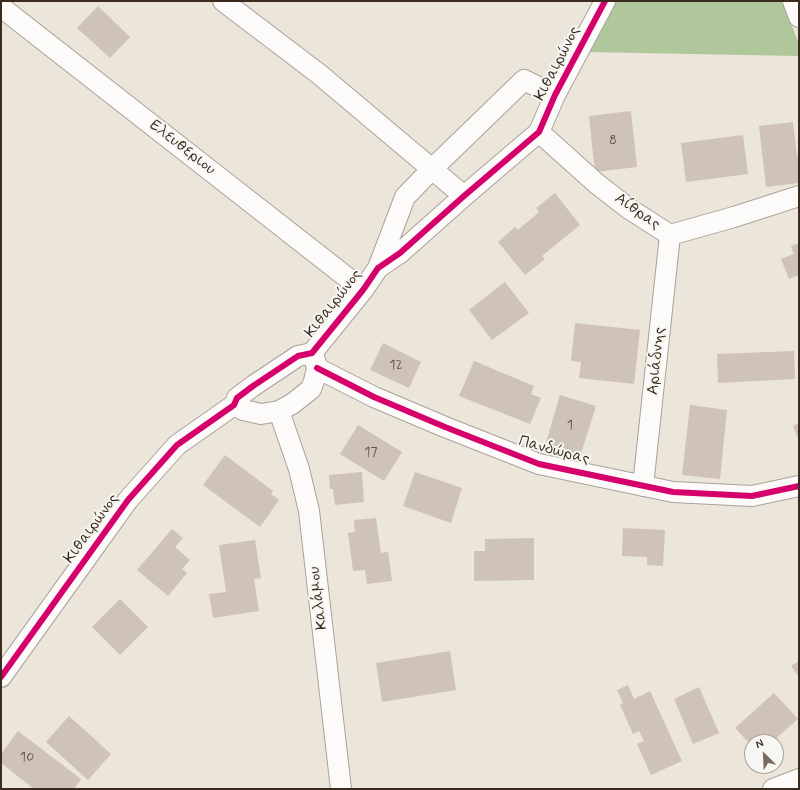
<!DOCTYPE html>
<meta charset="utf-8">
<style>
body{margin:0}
#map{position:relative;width:800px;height:790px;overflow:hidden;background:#ebe5da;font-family:Mynerve,sans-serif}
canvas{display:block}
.frame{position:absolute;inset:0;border:2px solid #3b2a1e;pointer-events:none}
.north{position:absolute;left:744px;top:734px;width:40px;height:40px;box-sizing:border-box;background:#f6f6f2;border:1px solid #aba49d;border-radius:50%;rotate:336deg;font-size:11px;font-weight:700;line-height:16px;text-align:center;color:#3b2a1e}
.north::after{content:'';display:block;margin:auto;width:14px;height:18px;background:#796b60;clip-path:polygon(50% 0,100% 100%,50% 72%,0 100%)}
</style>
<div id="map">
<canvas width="800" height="790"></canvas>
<div class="frame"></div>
<div class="north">N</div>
</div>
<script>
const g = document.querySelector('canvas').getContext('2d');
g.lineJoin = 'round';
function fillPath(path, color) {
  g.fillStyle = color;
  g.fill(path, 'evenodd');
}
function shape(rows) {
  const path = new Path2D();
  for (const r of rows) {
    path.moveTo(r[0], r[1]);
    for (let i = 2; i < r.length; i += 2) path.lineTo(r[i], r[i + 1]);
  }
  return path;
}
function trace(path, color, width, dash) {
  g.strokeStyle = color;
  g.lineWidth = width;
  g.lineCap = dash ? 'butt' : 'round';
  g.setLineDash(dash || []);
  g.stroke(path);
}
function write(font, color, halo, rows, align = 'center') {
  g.font = font + ' Mynerve,sans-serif';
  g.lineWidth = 4;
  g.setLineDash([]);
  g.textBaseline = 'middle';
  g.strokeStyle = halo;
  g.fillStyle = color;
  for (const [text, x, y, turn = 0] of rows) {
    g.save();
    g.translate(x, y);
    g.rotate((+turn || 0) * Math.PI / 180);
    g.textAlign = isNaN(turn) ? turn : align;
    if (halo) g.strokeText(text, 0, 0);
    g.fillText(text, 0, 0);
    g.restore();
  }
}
fillPath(shape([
 [617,1,783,1,799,45,799,56,588,52]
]), '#b0c79b');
fillPath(shape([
 [98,6,130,37,110,58,77,28],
 [631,111,637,167,595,172,589,116],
 [793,122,797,156,799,156,799,183,766,187,759,126],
 [743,135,748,174,686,182,681,143],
 [555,193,580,225,542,256,545,259,525,275,498,242,515,227,518,230,539,212,536,208],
 [799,243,799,275,789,279,781,259,794,254,791,246],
 [505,282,529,313,492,340,469,310],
 [575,323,640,330,634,384,579,378,581,362,571,361],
 [383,343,421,362,409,388,370,370],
 [794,351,795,379,718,383,717,354],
 [474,361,534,386,531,394,541,398,530,424,459,396],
 [560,395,596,406,580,457,545,446],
 [690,405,727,410,720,479,682,475],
 [799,423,799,441,793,426],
 [358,425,402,452,384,481,340,454],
 [225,455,273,491,271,494,279,500,260,527,203,485],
 [362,472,364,502,335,505,333,489,330,489,329,475],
 [415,472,462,488,451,523,403,506],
 [376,518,381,553,388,552,392,581,367,584,365,570,353,571,348,533,355,532,354,520],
 [623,528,665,530,663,566,647,565,647,557,622,556],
 [172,529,183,538,175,547,190,560,182,569,187,573,168,596,137,570],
 [534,538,534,580,474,581,474,551,485,551,485,539],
 [255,540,261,578,254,579,259,611,213,618,209,594,226,592,219,545],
 [120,599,148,627,120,655,92,627],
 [450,651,456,690,382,702,376,663],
 [799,661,799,677,791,666],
 [628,685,634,699,650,691,682,761,651,775,637,744,644,741,639,731,633,734,620,705,623,703,617,690],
 [699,687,719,733,693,744,674,699],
 [774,693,798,719,772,742,752,742,752,746,735,728],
 [69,716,111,754,88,780,46,742],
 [18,731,81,779,74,789,34,789,1,763,1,754]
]), '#cfc2b8');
const minor = shape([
 [223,1,319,74,464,196],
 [793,1,799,17],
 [1,7,363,290],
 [539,132,597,184,628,208,670,235,734,217,799,196],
 [378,268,405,197,431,170,524,80,555,95],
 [317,368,374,397,445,427,539,464,673,492,752,496,799,486],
 [234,405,243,410,261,414,279,411,292,404,311,389,314,381,317,368,314,356],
 [279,411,299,469,309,511,341,789],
 [643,486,670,235],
 [1,677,128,500,177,445,234,405,237,398,253,386,298,356,312,353,363,290,378,268,400,253,464,196,539,132,555,95,605,1],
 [773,789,799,779]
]);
trace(minor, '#a8a29b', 22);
trace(minor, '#fcfbf9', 20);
trace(shape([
 [317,368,374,397,445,427,539,464,673,492,752,496,799,486],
 [1,677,128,500,177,445,234,405,237,398,253,386,298,356,312,353,363,290,378,268,400,253,464,196,539,132,555,95,605,1]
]), '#d6006c', 6);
write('14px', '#605044', null, [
 ["8",613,141],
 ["12",396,366],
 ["1",570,426],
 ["17",371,453],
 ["10",27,758]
]);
write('16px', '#3b2a1e', '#f6f6f2', [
 ["Κιθαιρώνος",558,64,-63],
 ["Ελευθεριου",182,148,38],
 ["Αίθρας",637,212,35],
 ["Κιθαιρώνος",334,304,-52],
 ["Αριάδνης",657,361,-84],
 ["Πανδώρας",554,451,15],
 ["Κιθαιρώνος",92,529,-54],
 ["Καλάμου",319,598,-97]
]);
</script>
